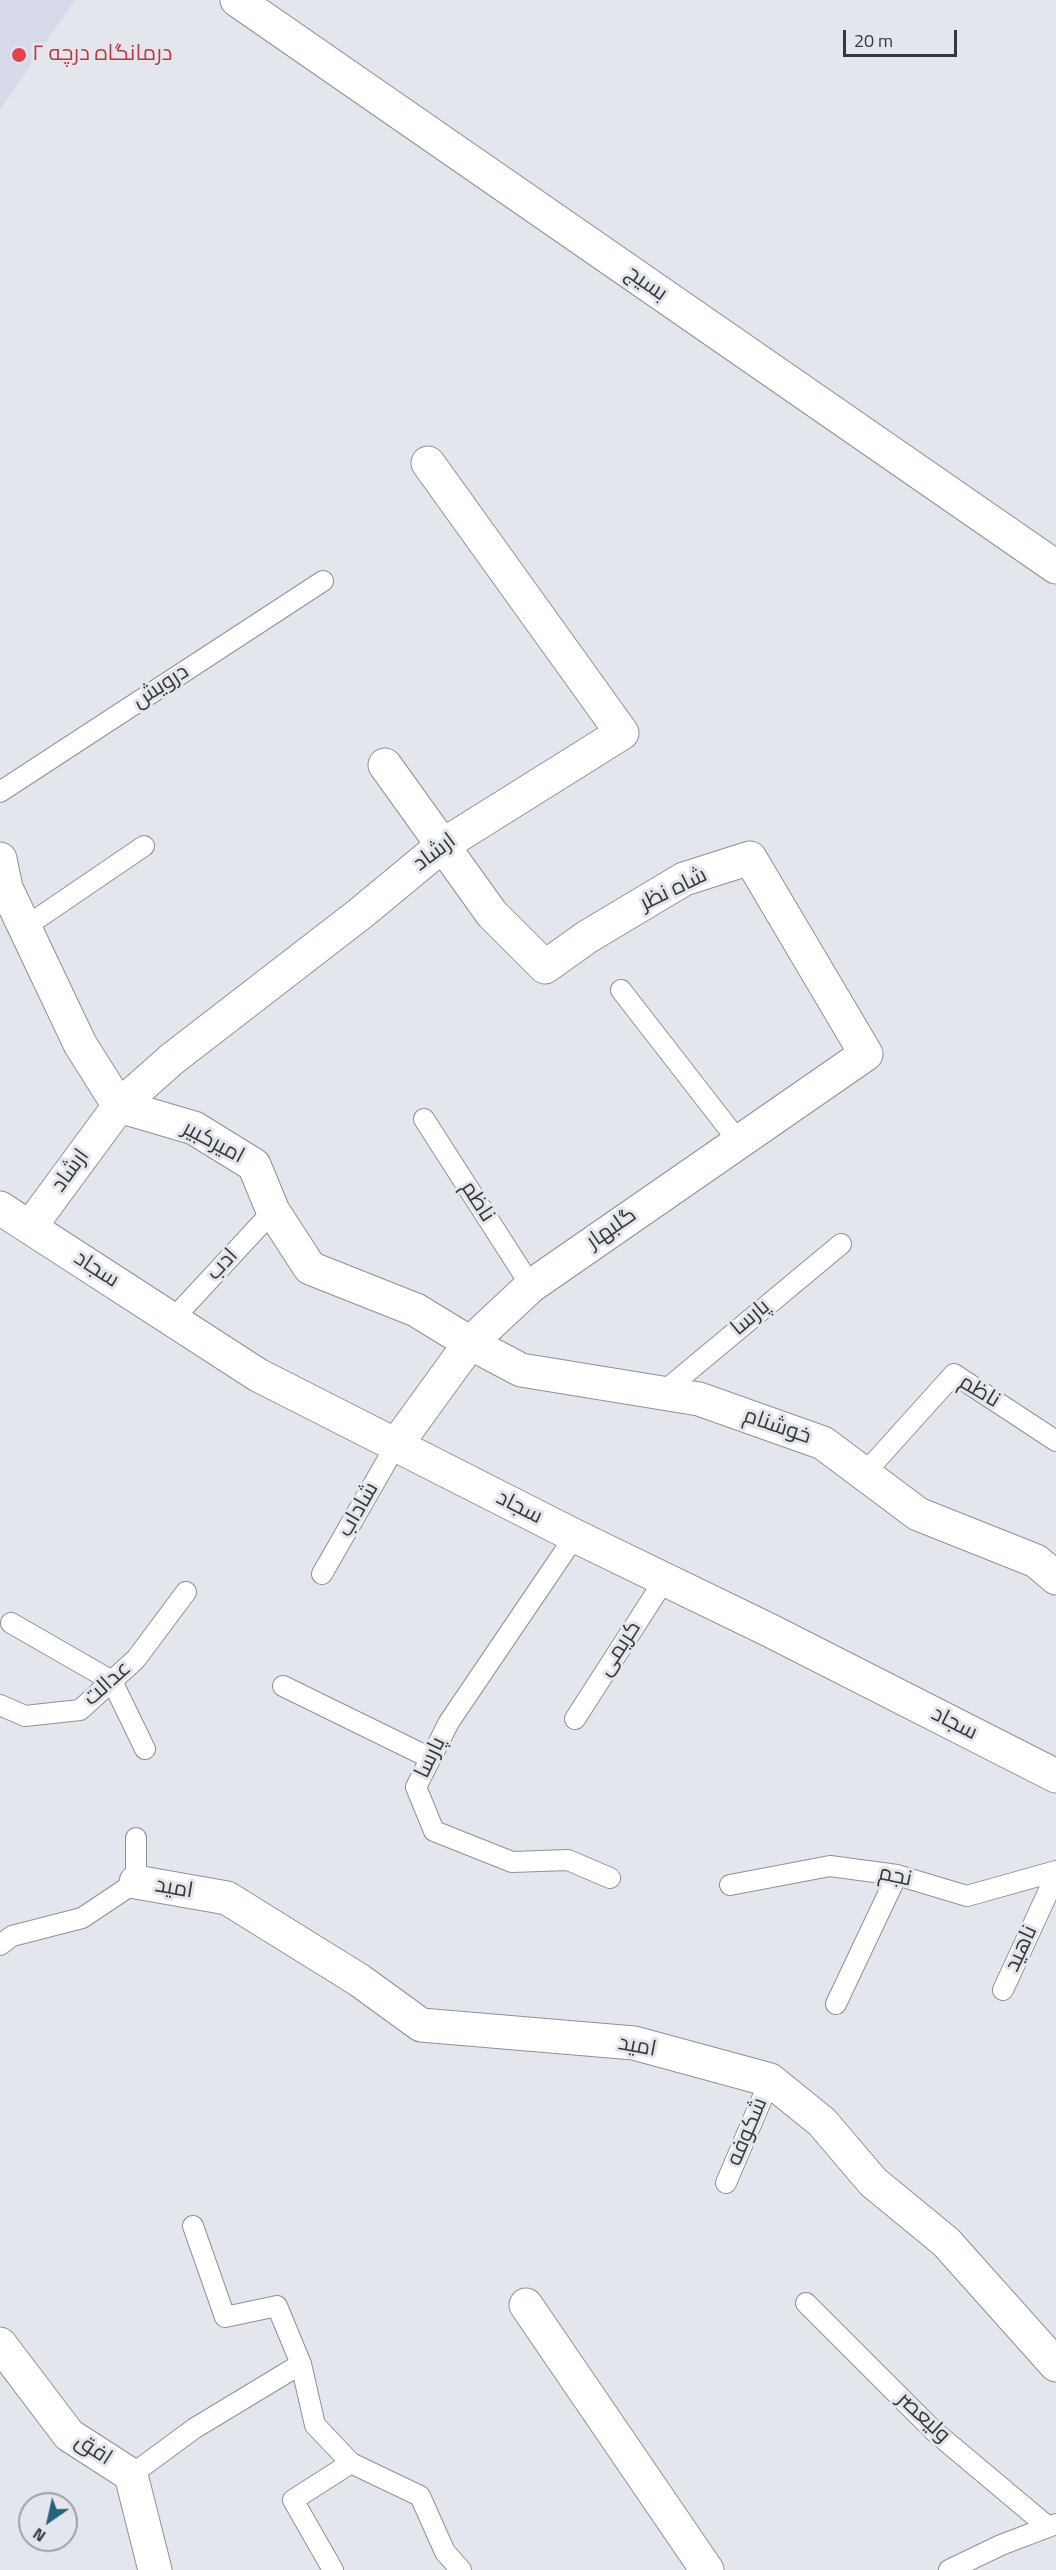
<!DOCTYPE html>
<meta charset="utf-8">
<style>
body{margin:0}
#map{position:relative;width:1056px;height:2570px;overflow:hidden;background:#e4e6ed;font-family:"Titillium Web",sans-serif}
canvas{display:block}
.north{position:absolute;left:18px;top:2492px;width:60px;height:60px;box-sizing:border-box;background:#e4e6ed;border:2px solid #9fa0a6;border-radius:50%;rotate:214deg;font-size:16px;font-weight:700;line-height:24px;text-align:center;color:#37383b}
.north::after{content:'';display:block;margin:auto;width:21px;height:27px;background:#27627b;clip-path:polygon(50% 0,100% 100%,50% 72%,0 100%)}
.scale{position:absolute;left:843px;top:30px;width:114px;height:27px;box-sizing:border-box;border:3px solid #37383b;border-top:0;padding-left:8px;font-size:18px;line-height:21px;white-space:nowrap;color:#37383b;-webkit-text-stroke:4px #e4e6ed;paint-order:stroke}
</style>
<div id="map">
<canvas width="1056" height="2570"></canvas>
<div class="north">N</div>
<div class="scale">20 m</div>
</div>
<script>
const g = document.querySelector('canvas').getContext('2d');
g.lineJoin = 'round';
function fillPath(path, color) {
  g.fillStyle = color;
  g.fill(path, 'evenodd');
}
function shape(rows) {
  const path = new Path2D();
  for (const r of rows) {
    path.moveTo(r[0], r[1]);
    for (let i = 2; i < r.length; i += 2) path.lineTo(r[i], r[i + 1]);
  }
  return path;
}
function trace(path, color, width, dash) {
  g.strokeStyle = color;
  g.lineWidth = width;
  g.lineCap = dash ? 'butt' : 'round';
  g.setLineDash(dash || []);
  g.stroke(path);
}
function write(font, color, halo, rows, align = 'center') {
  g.font = font + ' "Titillium Web",Cairo,sans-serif';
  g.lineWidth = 6;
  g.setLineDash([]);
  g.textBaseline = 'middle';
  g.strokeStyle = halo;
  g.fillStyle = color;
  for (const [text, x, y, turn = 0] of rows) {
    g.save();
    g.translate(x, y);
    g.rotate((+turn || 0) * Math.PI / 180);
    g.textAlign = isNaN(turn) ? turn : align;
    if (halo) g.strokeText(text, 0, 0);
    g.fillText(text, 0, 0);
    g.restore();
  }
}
fillPath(shape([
 [0,0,75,0,0,110]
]), '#d7dbe9');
const service = shape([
 [0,792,323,581],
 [25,927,144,846],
 [621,990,739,1142],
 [424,1119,531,1286],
 [172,1320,273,1211],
 [662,1393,841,1244],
 [864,1474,954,1374,1056,1441],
 [575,1536,449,1722,416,1787,434,1831,512,1862,568,1860,610,1878],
 [322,1574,396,1445],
 [11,1623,112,1681,145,1749],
 [283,1686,430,1758],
 [0,1705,25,1716,80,1710,136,1659,186,1592],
 [575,1719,665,1579],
 [730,1885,830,1866,897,1875,967,1896,1056,1871],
 [0,1945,12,1936,82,1918,136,1882,136,1838],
 [1003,1990,1056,1875],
 [836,2004,897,1875],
 [726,2183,770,2080],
 [193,2226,225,2317,277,2306,301,2364,315,2425,351,2463,420,2496,445,2552,461,2570],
 [806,2303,935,2432,1047,2526],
 [131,2475,195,2428,301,2364],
 [333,2570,293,2500,351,2463],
 [949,2570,1001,2545,1056,2524]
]);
const minor = shape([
 [385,765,492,914,545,967,587,937,684,879,750,858,866,1054,531,1286,470,1343,396,1445],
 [0,859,6,888,80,1044,119,1106,194,1128,254,1165,273,1211,310,1268,416,1310,470,1343,521,1370,699,1399,823,1443,918,1514,1036,1561,1056,1578],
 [30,1227,119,1106,172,1059,361,913,443,845,622,733,428,463],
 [136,1882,227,1898,359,1980,421,2025,634,2043,770,2080,822,2122,873,2182,946,2242,1056,2365],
 [526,2305,707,2570],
 [0,2344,69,2435,131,2475,155,2570]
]);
const tertiary = shape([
 [237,0,1056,567],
 [0,1208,258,1375,575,1536,769,1630,1056,1776]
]);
trace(service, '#8f9197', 22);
trace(minor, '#8f9197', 35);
trace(tertiary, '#8f9197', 35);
trace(service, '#fff', 20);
trace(minor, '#fff', 33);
trace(tertiary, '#fff', 33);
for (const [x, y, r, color] of [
 [19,55,8,"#e0444e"]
]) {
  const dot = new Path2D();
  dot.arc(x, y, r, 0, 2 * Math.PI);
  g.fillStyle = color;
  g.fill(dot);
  trace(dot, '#e4e6ed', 2);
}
write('22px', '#be3a42', '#e4e6ed', [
 ["درمانگاه درچه ۲",32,55]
], 'left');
write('22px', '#37383b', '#e4e6ed', [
 ["بسیج",646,284,35],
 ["درویش",161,687,-33],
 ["ارشاد",435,853,-37],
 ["شاه نظر",674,890,-26],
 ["امیرکبیر",213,1143,28],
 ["ارشاد",71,1171,-54],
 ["ناظم",477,1202,57],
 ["گلبهار",612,1229,-35],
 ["ادب",223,1265,-47],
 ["سجاد",96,1270,33],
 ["پارسا",751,1318,-40],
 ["ناظم",979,1392,31],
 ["خوشنام",777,1427,19],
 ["سجاد",519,1508,27],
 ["شاداب",359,1510,-60],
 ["کریمی",620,1649,-57],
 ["عدالت",108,1684,-42],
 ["سجاد",954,1724,27],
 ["پارسا",431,1758,-64],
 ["نجم",895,1877,12],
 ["امید",174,1889,10],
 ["ناهید",1022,1949,-65],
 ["امید",637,2047,11],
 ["شکوفه",748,2132,-67],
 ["ولیعصر",923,2418,43],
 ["افق",93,2450,33]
]);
</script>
